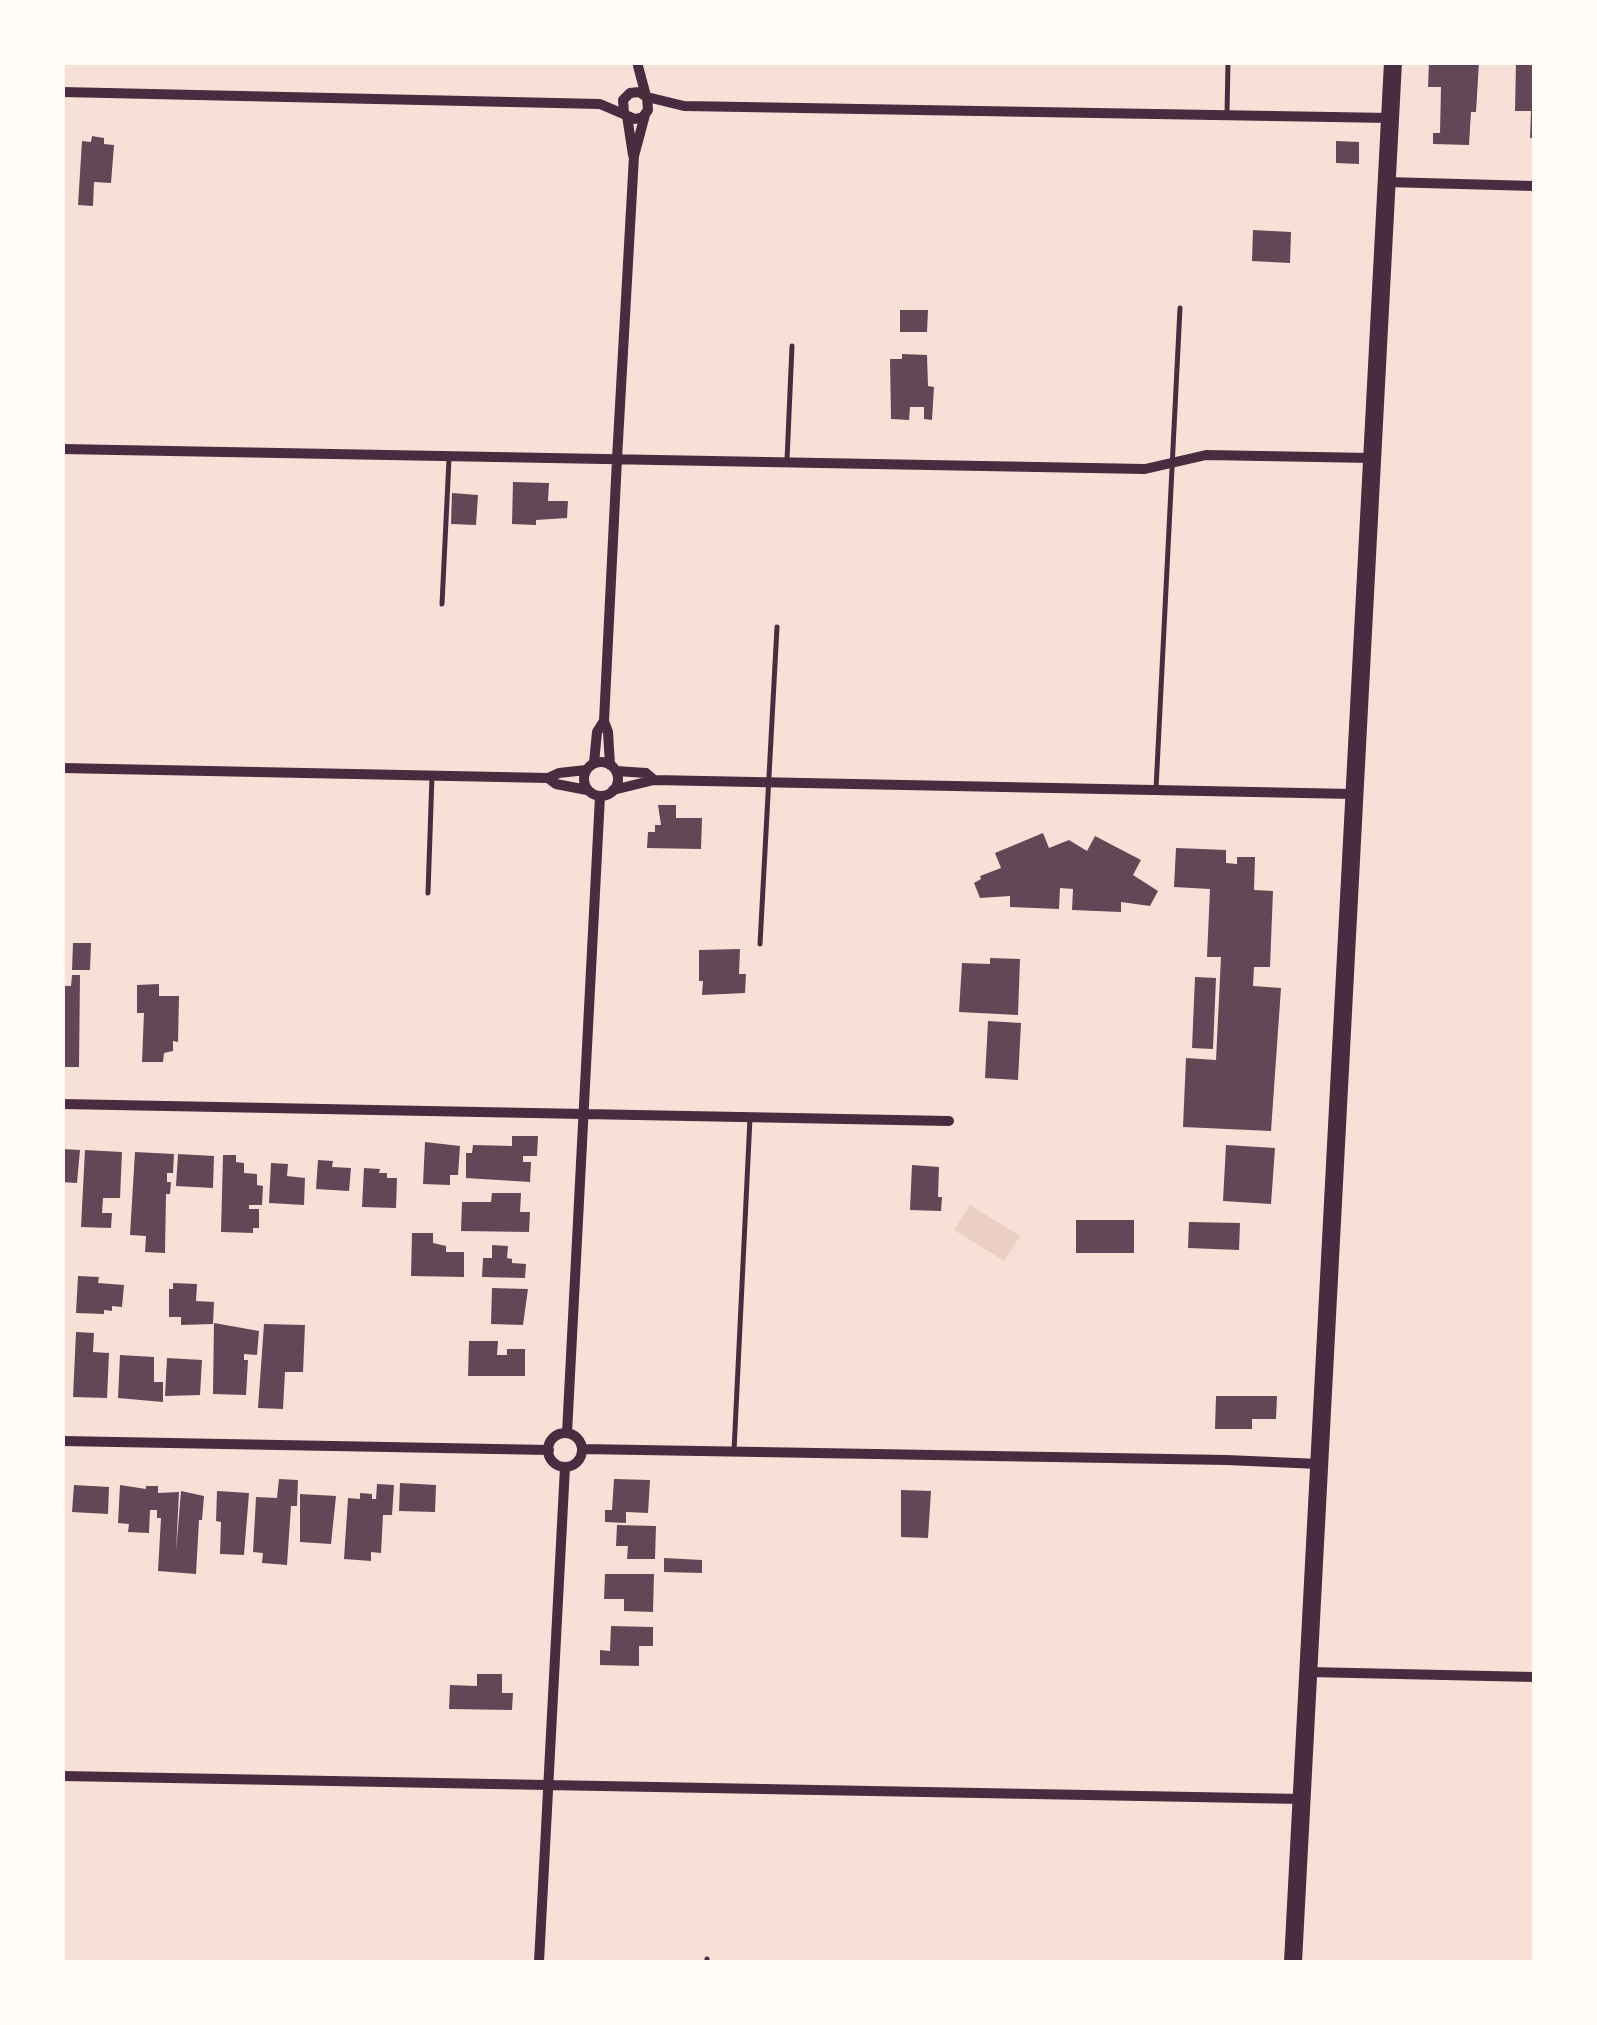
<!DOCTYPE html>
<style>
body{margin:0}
#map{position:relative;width:1597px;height:2025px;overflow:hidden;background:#f7e1d7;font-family:"IBM Plex Sans",sans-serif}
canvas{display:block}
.frame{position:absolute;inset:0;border:65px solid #fffaf5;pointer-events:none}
</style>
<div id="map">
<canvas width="1597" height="2025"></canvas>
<div class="frame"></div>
</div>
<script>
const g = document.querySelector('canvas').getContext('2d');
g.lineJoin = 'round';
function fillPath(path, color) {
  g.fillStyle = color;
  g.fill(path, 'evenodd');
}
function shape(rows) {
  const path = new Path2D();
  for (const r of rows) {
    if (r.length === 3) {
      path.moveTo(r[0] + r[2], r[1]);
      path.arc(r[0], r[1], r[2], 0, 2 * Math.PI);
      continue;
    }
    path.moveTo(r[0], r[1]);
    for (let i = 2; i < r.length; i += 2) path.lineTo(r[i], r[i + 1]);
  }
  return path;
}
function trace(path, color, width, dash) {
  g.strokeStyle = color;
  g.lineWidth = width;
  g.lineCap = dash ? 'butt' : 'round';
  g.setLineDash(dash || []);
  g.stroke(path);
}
fillPath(shape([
 [970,1205,1020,1236,1004,1261,954,1230]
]), '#ebcfc5');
fillPath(shape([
 [1429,62,1479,62,1476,112,1471,112,1469,145,1433,144,1433,133,1440,133,1441,87,1428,87],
 [1516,62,1534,62,1534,138,1530,138,1531,111,1515,111],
 [92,136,104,138,104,144,114,145,111,183,94,182,93,206,78,205,82,141,91,142],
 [1336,141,1359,142,1359,164,1336,163],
 [1253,230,1291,232,1290,263,1252,261],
 [900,310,928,310,927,332,900,332],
 [902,354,927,355,928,386,934,387,932,420,924,419,924,407,910,407,909,420,891,419,890,359,902,359],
 [513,482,549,483,548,501,568,501,567,518,536,520,536,525,512,524],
 [452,493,478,495,476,525,451,524],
 [658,805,676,805,676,818,702,818,701,849,647,848,648,832,655,832,655,825,661,825],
 [1043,833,1049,848,1069,840,1087,851,1095,836,1141,860,1133,875,1158,891,1150,906,1121,902,1121,912,1072,910,1073,889,1060,888,1059,909,1010,907,1010,896,980,898,974,883,981,879,980,876,1001,868,995,853],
 [1176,848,1226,850,1226,863,1237,864,1237,857,1255,857,1254,890,1273,891,1270,967,1254,967,1253,986,1281,988,1271,1131,1183,1127,1186,1058,1216,1060,1221,957,1207,957,1210,889,1174,887],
 [73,943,91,943,90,970,72,970],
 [740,949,739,974,746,974,745,993,702,995,703,981,699,981,699,950],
 [990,958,1020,959,1018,1015,959,1012,962,963,990,964],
 [72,975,80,975,79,1067,62,1067,62,986,71,986],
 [1195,977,1216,978,1213,1049,1192,1048],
 [159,984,159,996,179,996,178,1042,173,1041,173,1051,164,1053,163,1062,142,1062,144,1013,137,1013,137,985],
 [988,1021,1021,1023,1018,1080,985,1078],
 [512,1136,538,1136,537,1156,523,1156,523,1162,531,1162,530,1182,466,1178,466,1153,472,1153,473,1145,512,1146],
 [425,1142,460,1146,458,1175,450,1175,450,1185,423,1184],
 [1226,1145,1275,1148,1271,1204,1223,1201],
 [62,1149,80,1150,77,1183,62,1182],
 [85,1150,122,1152,120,1198,103,1198,102,1213,112,1213,111,1228,81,1227],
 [135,1152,174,1154,173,1173,167,1173,167,1182,171,1182,170,1194,166,1194,165,1253,145,1252,146,1236,130,1235],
 [178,1154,214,1156,213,1188,176,1186],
 [223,1155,236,1155,236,1162,244,1163,244,1173,257,1174,257,1185,263,1186,262,1205,249,1205,249,1209,259,1209,259,1228,253,1228,253,1233,221,1232],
 [318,1160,333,1161,332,1167,351,1168,349,1191,316,1189],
 [271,1163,288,1164,287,1176,305,1178,304,1205,269,1203],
 [912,1165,939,1167,938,1197,942,1197,941,1211,910,1210],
 [364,1168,380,1169,379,1173,387,1173,387,1178,397,1178,396,1208,362,1207],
 [492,1193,521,1193,520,1212,530,1212,529,1232,461,1231,462,1202,491,1202],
 [1076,1220,1134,1220,1134,1253,1076,1253],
 [1189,1222,1240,1223,1239,1250,1188,1248],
 [412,1233,433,1233,433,1243,446,1246,446,1252,464,1252,464,1277,411,1276],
 [492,1245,508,1246,507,1258,512,1259,512,1263,526,1264,525,1278,482,1277,483,1258,492,1258],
 [78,1276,99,1277,98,1283,124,1285,122,1307,112,1306,112,1311,104,1310,104,1314,76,1313],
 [173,1283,197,1284,196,1301,214,1302,213,1324,181,1325,181,1317,169,1317,169,1289,173,1289],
 [492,1288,528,1289,523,1325,491,1324],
 [214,1323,259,1331,257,1355,244,1354,244,1360,248,1360,246,1395,213,1394],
 [264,1324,305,1325,303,1372,285,1372,283,1409,258,1408],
 [76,1332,94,1333,93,1352,109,1353,107,1398,73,1397],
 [469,1341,498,1341,497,1355,507,1355,507,1349,525,1349,525,1376,468,1376],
 [120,1355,154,1357,154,1382,163,1382,163,1402,118,1398],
 [167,1358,202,1360,200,1395,165,1396],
 [1216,1396,1277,1396,1276,1419,1252,1419,1252,1429,1215,1429],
 [279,1479,298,1480,297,1506,291,1506,287,1565,262,1563,263,1553,253,1552,256,1497,277,1498],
 [614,1479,650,1480,648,1513,626,1512,626,1523,605,1522,605,1510,612,1510],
 [400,1483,436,1485,435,1512,399,1511],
 [377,1484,394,1485,392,1515,383,1515,381,1553,371,1552,371,1561,344,1559,348,1498,360,1499,360,1493,372,1494,372,1499,376,1499],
 [74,1485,109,1487,108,1514,72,1512],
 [120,1485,146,1489,146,1486,158,1486,158,1493,179,1492,176,1552,181,1491,204,1496,202,1520,199,1520,196,1574,158,1571,161,1518,157,1518,157,1510,150,1510,149,1533,128,1532,129,1524,118,1523],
 [901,1490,931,1491,928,1538,901,1537],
 [217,1491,249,1493,244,1555,220,1554,221,1522,216,1521],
 [300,1494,336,1496,331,1544,300,1542],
 [617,1525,656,1526,655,1559,627,1559,628,1546,616,1546],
 [664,1558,702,1560,702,1573,664,1572],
 [605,1574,654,1574,653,1612,624,1611,624,1599,604,1599],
 [611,1626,653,1627,653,1646,639,1646,639,1666,600,1665,600,1650,610,1651],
 [477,1674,502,1674,502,1693,513,1693,512,1710,449,1709,450,1685,477,1686]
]), '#644757');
trace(shape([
 [1227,114,1228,62],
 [787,460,792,346],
 [442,604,449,459],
 [1156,789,1180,308],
 [428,893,432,776],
 [760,944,777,627],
 [734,1451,750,1118],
 [707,1962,707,1959]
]), '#4a2c40', 5);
trace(shape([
 [638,66,646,96],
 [62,92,600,104,635,119,643,117,648,110,647,97,639,92,630,93,623,100,624,113],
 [647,97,684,106,1390,118],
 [627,116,633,155],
 [1386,182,1534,186],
 [62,449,1145,469,1206,455,1371,458],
 [601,779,17],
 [594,763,597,732,604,721],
 [610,765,608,732,604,721,617,459,634,156,645,115],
 [62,768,548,778,556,784,587,790],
 [616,771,646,773,654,780],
 [548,778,559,773,586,770],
 [613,790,654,780,1353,794],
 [62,1104,949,1121],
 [567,1433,600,796],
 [565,1450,17],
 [62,1441,549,1450],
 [582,1449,1227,1460,1319,1464],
 [1308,1672,1534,1677],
 [62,1776,1302,1799],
 [539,1962,565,1467]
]), '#4a2c40', 10);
trace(shape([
 [1293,1962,1393,62]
]), '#4a2c40', 18);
</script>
